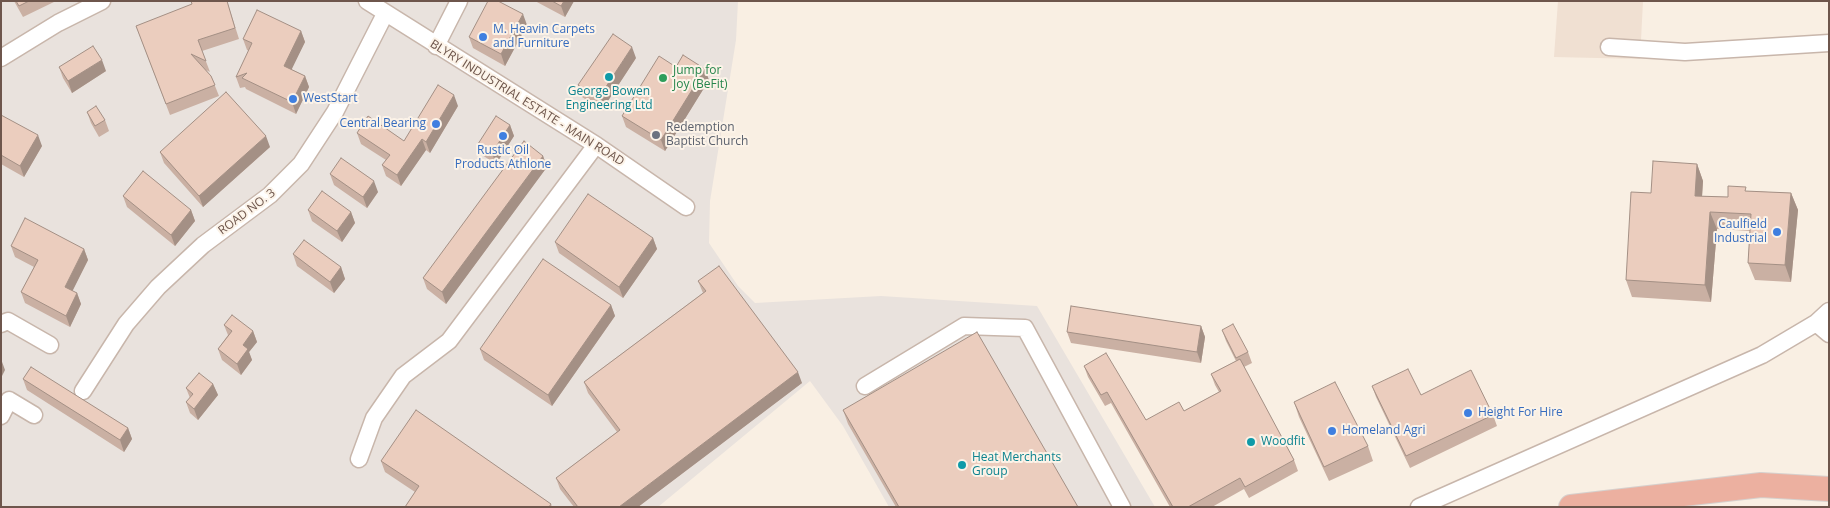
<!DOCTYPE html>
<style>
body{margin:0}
#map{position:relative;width:1830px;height:508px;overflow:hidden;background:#f9efe3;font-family:"Open Sans",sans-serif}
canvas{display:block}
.frame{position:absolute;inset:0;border:2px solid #6e564c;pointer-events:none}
</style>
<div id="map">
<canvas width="1830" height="508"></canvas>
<div class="frame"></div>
</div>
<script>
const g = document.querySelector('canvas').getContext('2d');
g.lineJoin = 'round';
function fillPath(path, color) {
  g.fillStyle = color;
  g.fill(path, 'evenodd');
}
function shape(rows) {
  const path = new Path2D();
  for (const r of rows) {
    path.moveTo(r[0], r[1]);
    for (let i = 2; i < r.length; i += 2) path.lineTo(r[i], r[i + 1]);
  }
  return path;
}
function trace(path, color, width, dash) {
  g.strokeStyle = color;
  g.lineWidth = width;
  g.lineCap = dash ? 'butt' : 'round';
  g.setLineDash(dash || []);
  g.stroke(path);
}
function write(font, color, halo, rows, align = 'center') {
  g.font = font + ' "Open Sans",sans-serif';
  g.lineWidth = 4;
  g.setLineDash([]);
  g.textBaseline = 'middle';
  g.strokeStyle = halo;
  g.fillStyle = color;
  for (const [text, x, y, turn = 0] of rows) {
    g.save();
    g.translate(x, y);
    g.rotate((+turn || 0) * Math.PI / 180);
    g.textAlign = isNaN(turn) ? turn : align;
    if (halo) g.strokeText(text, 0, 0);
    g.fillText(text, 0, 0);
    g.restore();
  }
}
fillPath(shape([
 [1558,1,1643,1,1640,59,1554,57]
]), '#f0e0d2');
fillPath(shape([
 [1,1,738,1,736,40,710,201,709,243,738,286,755,303,881,296,1037,306,1155,507,889,507,843,426,810,381,658,507,1,507]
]), '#e9e2dd');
const minor = shape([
 [367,1,596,145,686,207],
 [436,46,459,1],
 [1609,47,1685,52,1829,43],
 [1,58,58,23,102,1],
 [1816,323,1829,334],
 [1,324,8,321,50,345],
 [865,386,964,326,1025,328,1122,507],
 [83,391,126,324,158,287,203,245,270,195,301,164,335,112,385,14],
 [1,416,9,400,34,415],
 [359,459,374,418,403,376,449,341,596,145],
 [1419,507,1762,355,1816,323,1829,311]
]);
const highway = shape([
 [1571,507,1761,485,1829,489]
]);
trace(minor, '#c8b6ab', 19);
trace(highway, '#d6d0cd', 26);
trace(minor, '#fff', 16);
trace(highway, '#ecb0a0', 24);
fillPath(shape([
 [14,1,56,1,23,17],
 [227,1,239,39,202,51,210,72,206,70,211,76,219,96,170,115,136,26],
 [535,1,574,1,565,17],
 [527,25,505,66,473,48,469,37],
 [301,31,305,42,291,69,305,76,309,87,296,114,246,89,245,87,240,88,236,77,249,51,247,50,243,39],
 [636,58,602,110,582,97,578,85],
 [59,67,106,71,72,93,63,78],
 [676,67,709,80,665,151,626,127,622,116],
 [458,106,430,153,426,150,401,186,386,176,382,165,386,160,361,144,357,133,404,141],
 [87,112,105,120,109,131,99,137,91,123],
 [1,115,42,146,24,177,1,164],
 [510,125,514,136,496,164,482,155,478,144],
 [270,147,203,207,164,163,160,152],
 [543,156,547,167,446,304,427,289,423,278],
 [1697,164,1703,181,1702,196,1728,197,1747,191,1791,193,1798,210,1791,282,1755,280,1748,263,1750,231,1717,229,1711,302,1632,297,1626,280,1651,193],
 [330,174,378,192,367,208,334,185],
 [123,196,191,210,195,221,175,246,127,207],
 [308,210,351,212,355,223,342,242,312,221],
 [653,238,657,249,623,298,559,253,555,242],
 [11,246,84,249,88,260,72,291,77,293,81,304,70,327,25,303,21,292,34,267,15,257],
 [293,254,341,267,345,279,334,293,297,266],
 [698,281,802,383,638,507,574,507,560,489,556,478,617,432,588,393,584,382,703,293],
 [611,305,615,316,552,406,484,360,480,349],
 [224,325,253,331,257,342,249,352,252,360,241,375,222,360,218,349,228,335],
 [1201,326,1205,337,1201,363,1071,343,1067,332],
 [1222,330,1248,352,1252,363,1244,367,1294,460,1298,471,1249,498,1244,489,1212,507,1170,507,1111,403,1105,406,1088,377,1084,366,1146,420,1184,411,1219,392,1215,385,1211,374,1236,361,1226,341],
 [23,379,128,428,132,439,124,452,27,390],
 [213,384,218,395,198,420,190,413,186,402,190,398,186,388],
 [1372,386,1493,415,1497,426,1410,468,1376,397],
 [1294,402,1368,446,1373,461,1329,481,1299,417],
 [843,410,1078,507,896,507,848,424],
 [381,461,551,504,552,507,405,507,415,492,385,472]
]), '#cab0a3');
fillPath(shape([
 [564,1,574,1,565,17,561,6],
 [523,14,527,25,505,66,501,54],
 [301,31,305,42,288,77,284,66],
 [632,47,636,58,602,110,598,99],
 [102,60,106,71,72,93,68,81],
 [705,69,709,80,665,151,661,140],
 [305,76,309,87,296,114,292,102],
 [454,95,458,106,430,153,426,142],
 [510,125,514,136,496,164,492,153],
 [38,135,42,146,24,177,20,166],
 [266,136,270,147,203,207,199,196],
 [422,139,426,150,401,186,397,175],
 [543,156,547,167,446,304,442,292],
 [1697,164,1703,181,1701,213,1695,196],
 [374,181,378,192,367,208,363,197],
 [1791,193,1798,210,1791,282,1785,265],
 [191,210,195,221,175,246,171,235],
 [351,212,355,223,342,242,337,231],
 [1710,212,1717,229,1711,302,1705,285],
 [653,238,657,249,623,298,619,287],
 [84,249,88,260,69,298,65,287],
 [341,267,345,279,334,293,330,282],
 [77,293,81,304,70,327,66,316],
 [611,305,615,316,552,406,548,395],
 [1201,326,1205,337,1201,363,1197,352],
 [253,331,257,342,249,352,252,360,241,375,237,364,243,345],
 [1,359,5,370,1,378],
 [798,372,802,383,638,507,619,507],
 [213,384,218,395,198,420,194,409],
 [128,428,132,439,124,452,120,440]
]), '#a49085');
const building = shape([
 [16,1,29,1,19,6,16,1],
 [191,1,227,1,235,28,198,40,206,61,191,54,211,76,215,85,166,104,136,26,192,4,191,1],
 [488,1,498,1,523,14,501,54,469,37,488,1],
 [552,1,564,1,561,6,552,1],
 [257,10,301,31,284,66,305,76,292,102,242,78,247,73,236,77,252,43,243,39,257,10],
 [613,34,632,47,598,99,578,85,613,34],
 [93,46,102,60,68,81,59,67,93,46],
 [683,55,705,69,661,140,622,116,659,56,676,67,683,55],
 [438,85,454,95,426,142,422,139,397,175,382,165,390,155,357,133,368,116,404,141,438,85],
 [226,92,266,136,199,196,160,152,226,92],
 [96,106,105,120,95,126,87,112,96,106],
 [1,115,38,135,20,166,1,155,1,115],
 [496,116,510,125,492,153,478,144,496,116],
 [524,141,543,156,442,292,423,278,524,141],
 [341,158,374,181,363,197,330,174,341,158],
 [1653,161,1697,164,1695,196,1728,197,1728,186,1746,187,1745,191,1791,193,1785,265,1748,263,1751,214,1710,212,1705,285,1626,280,1631,192,1651,193,1653,161],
 [143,171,191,210,171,235,123,196,143,171],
 [322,191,351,212,337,231,308,210,322,191],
 [588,194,653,238,619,287,555,242,588,194],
 [25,218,84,249,65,287,77,293,66,316,21,292,38,260,11,246,25,218],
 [304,240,341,267,330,282,293,254,304,240],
 [543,259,611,305,548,395,480,349,543,259],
 [719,266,798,372,619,507,578,507,556,478,620,430,584,382,706,291,698,281,719,266],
 [1071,306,1201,326,1197,352,1067,332,1071,306],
 [232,315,253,331,243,345,248,349,237,364,218,349,232,331,224,325,232,315],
 [1233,324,1248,352,1236,358,1222,330,1233,324],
 [977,332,1078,507,899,507,843,410,977,332],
 [1106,353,1146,420,1179,402,1184,411,1221,391,1211,374,1240,359,1294,460,1245,487,1240,478,1188,507,1173,507,1107,392,1101,395,1084,366,1106,353],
 [31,367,128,428,120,440,23,379,31,367],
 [1408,369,1421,395,1471,370,1493,415,1406,456,1372,386,1408,369],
 [199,373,213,384,194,409,186,402,193,394,186,388,199,373],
 [1335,382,1368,446,1324,467,1294,402,1335,382],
 [416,410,551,504,549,507,405,507,419,486,381,461,416,410]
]);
fillPath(building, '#ebcdbe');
trace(building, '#a49085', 1);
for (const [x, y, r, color] of [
 [483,37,5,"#3f7fe0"],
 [609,77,5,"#0f9aa8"],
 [663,78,5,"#2e9e5b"],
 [293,99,5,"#3f7fe0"],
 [436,124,5,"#3f7fe0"],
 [656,135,5,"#6b7280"],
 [503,136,5,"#3f7fe0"],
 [1777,232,5,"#3f7fe0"],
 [1468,413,5,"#3f7fe0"],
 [1332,431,5,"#3f7fe0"],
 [1251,442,5,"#0f9aa8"],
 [962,465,5,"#0f9aa8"]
]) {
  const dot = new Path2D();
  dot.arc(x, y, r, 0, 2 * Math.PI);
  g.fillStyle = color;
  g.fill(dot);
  trace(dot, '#fcf3e8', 2);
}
write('12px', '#366cbe', '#fcf3e8', [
 ["M. Heavin Carpets",493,30],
 ["and Furniture",493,44],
 ["WestStart",303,99],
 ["Central Bearing",426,124,"right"],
 ["Rustic Oil",503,151,"center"],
 ["Products Athlone",503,165,"center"],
 ["Caulfield",1767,225,"right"],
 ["Industrial",1767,239,"right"],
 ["Height For Hire",1478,413],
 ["Homeland Agri",1342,431]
], 'left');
write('12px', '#27864d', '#fcf3e8', [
 ["Jump for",673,71],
 ["Joy (BeFit)",673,85]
], 'left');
write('12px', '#0d838f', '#fcf3e8', [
 ["George Bowen",609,92,"center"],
 ["Engineering Ltd",609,106,"center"],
 ["Woodfit",1261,442],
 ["Heat Merchants",972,458],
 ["Group",972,472]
], 'left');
write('12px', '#6e564c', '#fcf3e8', [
 ["BLYRY INDUSTRIAL ESTATE - MAIN ROAD",527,103,32],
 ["ROAD NO. 3",247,212,-37]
]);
write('12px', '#5b616d', '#fcf3e8', [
 ["Redemption",666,128],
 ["Baptist Church",666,142]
], 'left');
</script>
